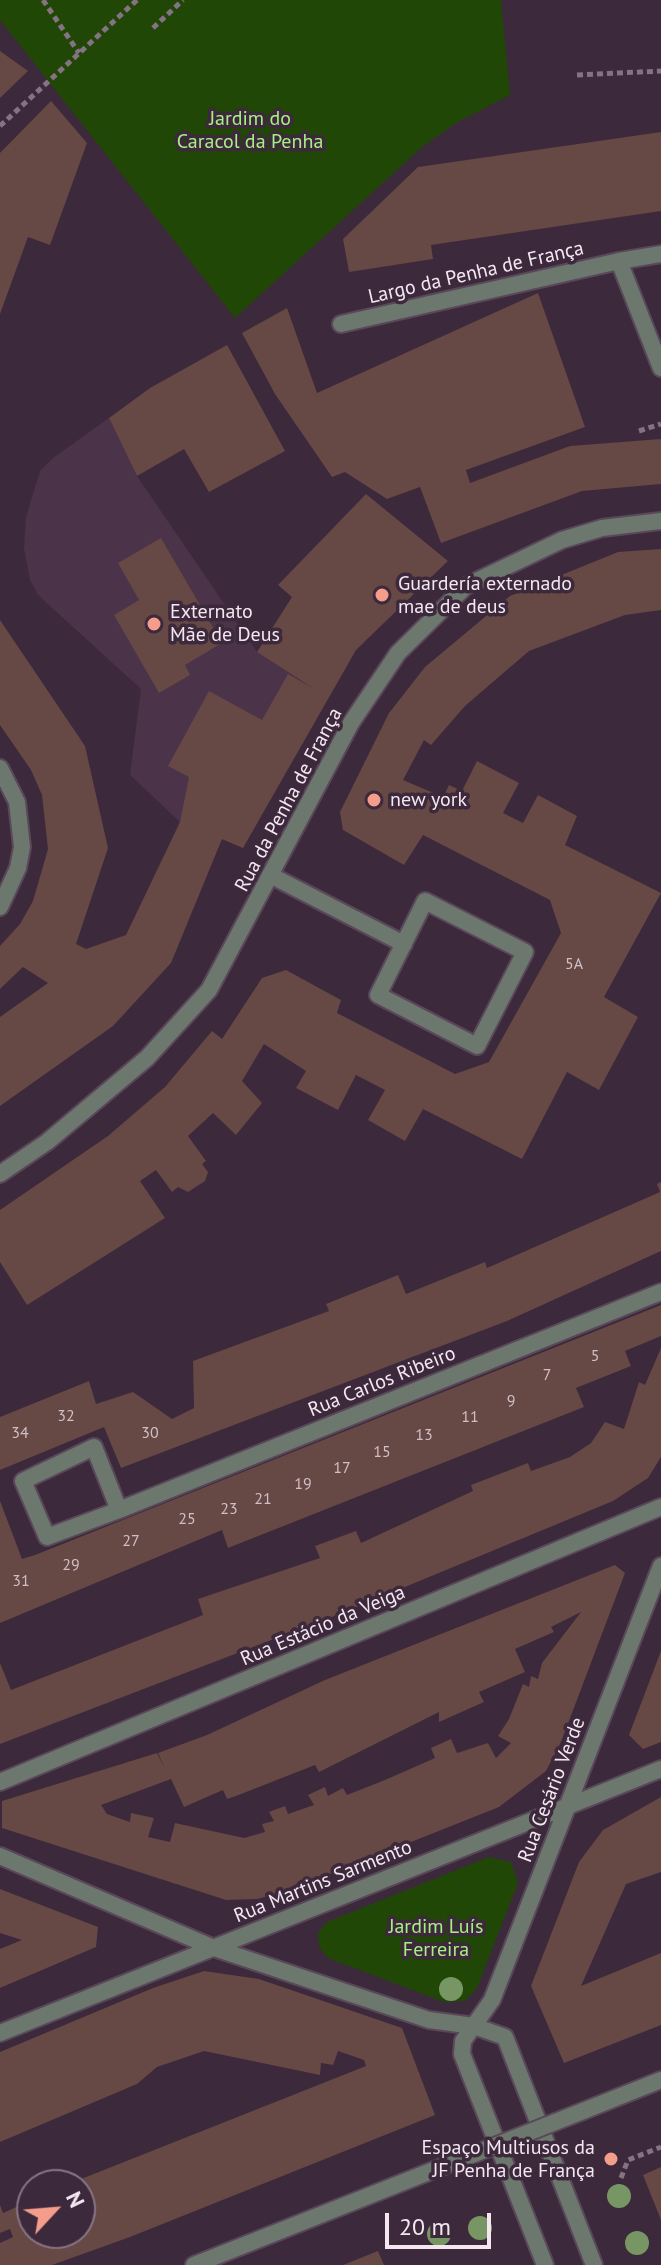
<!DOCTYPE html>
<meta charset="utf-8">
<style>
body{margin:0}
#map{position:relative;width:661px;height:2265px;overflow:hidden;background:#3d293c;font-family:"PT Sans",sans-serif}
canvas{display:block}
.north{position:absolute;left:16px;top:2169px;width:80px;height:80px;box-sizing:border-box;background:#3d293c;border:2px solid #867585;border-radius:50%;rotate:64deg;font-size:22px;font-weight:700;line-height:32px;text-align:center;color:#f4e7f2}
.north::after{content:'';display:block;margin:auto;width:28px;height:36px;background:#f49d8b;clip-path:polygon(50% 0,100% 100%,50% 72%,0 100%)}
.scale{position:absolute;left:385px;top:2213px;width:106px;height:36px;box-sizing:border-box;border:4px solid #f4e7f2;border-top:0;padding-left:10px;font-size:24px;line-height:28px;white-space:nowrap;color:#f4e7f2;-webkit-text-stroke:6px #3d293c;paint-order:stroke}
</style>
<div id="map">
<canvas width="661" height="2265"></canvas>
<div class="north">N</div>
<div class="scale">20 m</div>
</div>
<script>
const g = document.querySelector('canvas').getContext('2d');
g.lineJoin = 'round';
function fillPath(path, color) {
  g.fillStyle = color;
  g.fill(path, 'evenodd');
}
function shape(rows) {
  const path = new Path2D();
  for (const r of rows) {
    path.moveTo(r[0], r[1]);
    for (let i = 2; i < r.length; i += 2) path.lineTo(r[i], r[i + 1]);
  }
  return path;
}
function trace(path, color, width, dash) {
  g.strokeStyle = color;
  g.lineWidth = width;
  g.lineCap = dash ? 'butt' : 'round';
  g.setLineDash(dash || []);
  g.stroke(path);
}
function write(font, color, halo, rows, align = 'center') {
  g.font = font + ' "PT Sans",sans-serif';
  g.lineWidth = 7;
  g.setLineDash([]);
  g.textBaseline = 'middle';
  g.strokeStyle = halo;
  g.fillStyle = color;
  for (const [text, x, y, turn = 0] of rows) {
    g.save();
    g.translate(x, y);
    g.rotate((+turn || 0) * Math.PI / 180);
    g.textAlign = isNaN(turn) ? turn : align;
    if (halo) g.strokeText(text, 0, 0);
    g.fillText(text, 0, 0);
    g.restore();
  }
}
fillPath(shape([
 [109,418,137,476,257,652,327,696,243,848,180,822,130,775,141,689,38,595,30,580,24,548,26,517,40,471,53,458]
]), '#4b334a');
fillPath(shape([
 [0,0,501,0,510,95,456,123,422,147,235,318,0,20],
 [489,1857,511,1862,518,1883,477,1988,465,2001,444,2002,328,1958,319,1947,318,1933,327,1922]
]), '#214706');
fillPath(shape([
 [0,51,28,71,0,98],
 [51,101,87,143,50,245,28,237,0,314,0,153],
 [661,132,661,211,431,245,433,259,349,272,343,239,418,167],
 [538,293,585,427,466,470,470,483,570,446,661,439,661,484,582,491,441,543,420,487,387,499,345,472,332,477,275,394,242,333,287,308,317,393],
 [227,345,285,451,209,492,184,449,137,476,109,418,150,388],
 [366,494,448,561,356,650,243,848,222,839,171,963,113,1026,0,1106,0,1017,48,983,23,967,0,989,0,946,20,924,33,901,48,849,42,795,31,770,0,725,0,620,85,746,108,848,76,944,86,949,126,935,180,822,189,777,168,766,209,691,262,720,288,674,316,690,257,652,292,597,278,585],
 [161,538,222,643,185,665,190,675,159,693,114,615,139,600,118,563],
 [661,549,661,610,625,615,529,651,465,706,431,745,424,740,403,780,443,797,449,785,462,791,477,761,519,783,503,813,523,823,538,795,577,816,565,845,661,893,604,997,638,1017,599,1090,567,1072,522,1159,423,1109,405,1141,368,1120,385,1090,356,1075,338,1110,296,1088,306,1071,264,1044,242,1081,262,1103,236,1135,213,1113,188,1136,206,1161,202,1164,208,1172,205,1181,188,1192,178,1187,172,1192,156,1170,140,1181,165,1218,27,1305,0,1262,0,1210,108,1136,165,1087,212,1031,222,1039,262,978,286,970,341,1000,337,1013,455,1074,489,1062,561,933,550,900,423,835,404,865,343,830,340,812,389,713,425,667,510,596,618,552],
 [661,1182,661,1251,507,1321,121,1468,104,1427,0,1470,0,1417,89,1381,96,1404,133,1392,172,1419,194,1408,193,1361,329,1311,326,1304,398,1275,406,1294,485,1262,487,1268,660,1192,657,1184],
 [661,1305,661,1336,625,1351,631,1366,576,1388,584,1407,228,1548,222,1530,0,1623,0,1501,22,1559,35,1555],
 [661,1348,661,1457,648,1478,613,1501,342,1613,0,1744,0,1663,11,1690,203,1615,198,1599,320,1558,315,1546,356,1531,361,1543,473,1491,471,1485,528,1463,531,1471,570,1457,591,1443,605,1422,624,1429,639,1382,645,1385],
 [615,1565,625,1573,561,1742,546,1771,499,1807,288,1891,257,1899,226,1900,2,1828,2,1801,157,1753,165,1769,158,1753,207,1735,325,1680],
 [581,1612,542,1663,538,1679,531,1676,529,1687,523,1684,509,1719,498,1736,511,1743,496,1758,488,1743,457,1753,451,1739,431,1748,435,1758,385,1780,347,1795,343,1788,328,1796,325,1787,308,1795,314,1805,288,1814,285,1806,269,1812,274,1821,262,1824,265,1832,244,1838,175,1823,170,1842,148,1837,154,1818,131,1813,130,1822,107,1814,101,1805,171,1779,184,1807,223,1790,227,1799,236,1796,315,1765,319,1772,439,1712,439,1722,484,1702,479,1692,525,1672,515,1649,554,1632,551,1627],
 [661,1651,661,1742,643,1749,629,1735],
 [661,1797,661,1872,626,1884,581,1986,661,1953,661,2025,564,2063,531,1986,579,1862,603,1830],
 [0,1889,98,1927,96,1947,0,1988,0,1949,22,1940,0,1933],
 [204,1971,259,1979,402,2028,435,2115,130,2237,52,2265,0,2265,0,2243,13,2237,10,2229,0,2233,0,2205,3,2213,32,2200,32,2233,80,2233,80,2185,66,2185,366,2066,364,2060,338,2051,333,2065,321,2063,320,2075,204,2051,157,2067,137,2084,0,2142,0,2052,153,1988],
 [661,2167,661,2220,643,2175],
 [378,2251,384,2265,343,2265]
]), '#664844');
const service = shape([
 [619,261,661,254],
 [341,324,619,261,661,368],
 [270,875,404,944],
 [425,901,525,952,477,1046,378,995,425,901]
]);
const minor = shape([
 [0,768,17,802,22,847,18,868,0,907],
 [0,1174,47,1142,147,1058,209,990,351,723,398,653,466,586,562,540,602,528,661,521],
 [119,1510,94,1447,23,1481,47,1537,119,1510,661,1292],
 [0,1782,661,1507],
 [0,1856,214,1948,429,2020,474,2026,505,2037,594,2265],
 [0,2033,661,1769],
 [545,2265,462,2054,463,2041,492,2000,661,1566]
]);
const tertiary = shape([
 [583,2111,661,2080],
 [194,2265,454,2162]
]);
trace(service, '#5a4759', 20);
trace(minor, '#5a4759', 20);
trace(tertiary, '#5a4759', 20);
trace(shape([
 [43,0,79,53],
 [153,28,183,0],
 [577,75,661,71],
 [0,126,137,0],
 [639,431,661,424],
 [621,2178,628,2160,661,2147]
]), '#847383', 5, [6, 4]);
trace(service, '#6c776e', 16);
trace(minor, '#6c776e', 16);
trace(tertiary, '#6c776e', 16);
const tertiaryBridge = shape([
 [454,2162,583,2111]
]);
trace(tertiaryBridge, '#5a4759', 20, []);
trace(tertiaryBridge, '#6c776e', 16);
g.fillStyle = '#779663';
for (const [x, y] of [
 [451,1989],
 [619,2196],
 [480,2228],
 [439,2234],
 [637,2243]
]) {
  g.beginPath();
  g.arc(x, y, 12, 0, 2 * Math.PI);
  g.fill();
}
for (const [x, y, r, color] of [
 [382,595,8,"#f49d8b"],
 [154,624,8,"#f49d8b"],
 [374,800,8,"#f49d8b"],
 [611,2159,8,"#f49d8b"]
]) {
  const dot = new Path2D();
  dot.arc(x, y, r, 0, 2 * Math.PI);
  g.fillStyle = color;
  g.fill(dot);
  trace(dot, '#3d293c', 3);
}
write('16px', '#d0bfc6', null, [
 ["5A",574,964],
 ["5",595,1356],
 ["7",547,1375],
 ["9",511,1401],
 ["32",66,1416],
 ["11",470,1417],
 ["34",20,1433],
 ["30",150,1433],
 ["13",424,1435],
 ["15",382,1452],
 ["17",342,1468],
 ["19",303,1484],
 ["21",263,1499],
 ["23",229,1509],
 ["25",187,1519],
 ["27",131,1541],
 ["29",71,1565],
 ["31",21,1581]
]);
write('20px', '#a7ef83', '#3d293c', [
 ["Jardim do",250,119],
 ["Caracol da Penha",250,142],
 ["Jardim Luís",436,1927],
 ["Ferreira",436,1950]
]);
write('20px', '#f4e7f2', '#3d293c', [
 ["Largo da Penha de França",476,273,-13],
 ["Rua da Penha de França",289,800,-62],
 ["Rua Carlos Ribeiro",382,1382,-22],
 ["Rua Estácio da Veiga",323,1626,-23],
 ["Rua Cesário Verde",552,1790,-69],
 ["Rua Martins Sarmento",323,1882,-22]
]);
write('20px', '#f4e7f2', '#3d293c', [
 ["Guardería externado",398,584],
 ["mae de deus",398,607],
 ["Externato",170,612],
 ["Mãe de Deus",170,635],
 ["new york",390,800],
 ["Espaço Multiusos da",595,2148,"right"],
 ["JF Penha de França",595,2171,"right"]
], 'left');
</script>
